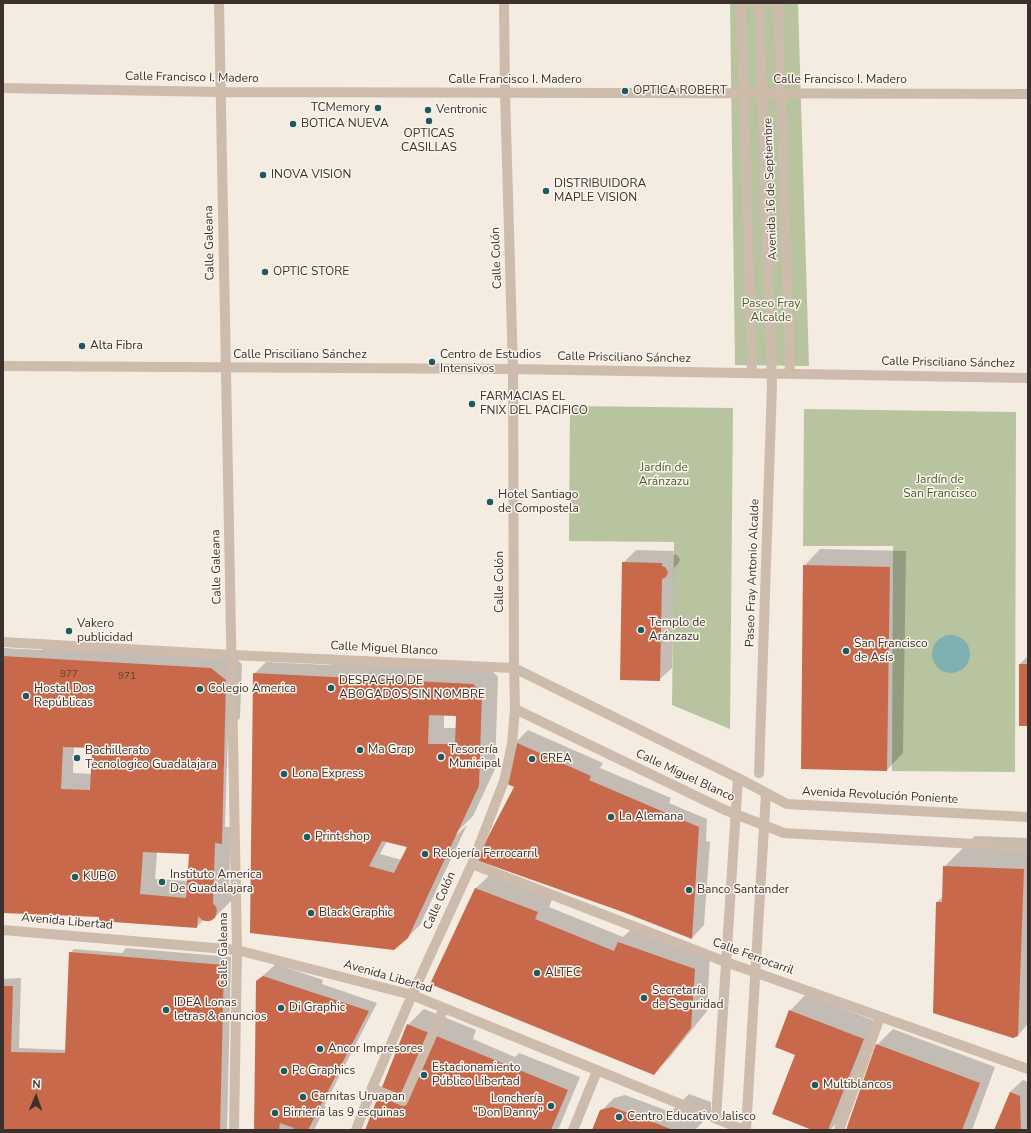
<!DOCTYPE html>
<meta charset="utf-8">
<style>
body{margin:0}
#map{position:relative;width:1031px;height:1133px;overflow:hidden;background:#f4ebe1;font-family:"Nunito Sans",sans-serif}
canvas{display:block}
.frame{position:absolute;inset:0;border:4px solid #3b302b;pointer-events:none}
.north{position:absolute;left:16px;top:1077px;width:40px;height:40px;-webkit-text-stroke:3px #fbf5ee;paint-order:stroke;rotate:2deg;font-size:11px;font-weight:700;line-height:16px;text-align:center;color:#3b302b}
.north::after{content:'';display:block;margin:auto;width:14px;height:18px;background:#3b302b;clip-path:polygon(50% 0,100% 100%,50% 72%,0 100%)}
</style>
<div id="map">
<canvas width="1031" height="1133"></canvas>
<div class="frame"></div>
<div class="north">N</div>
</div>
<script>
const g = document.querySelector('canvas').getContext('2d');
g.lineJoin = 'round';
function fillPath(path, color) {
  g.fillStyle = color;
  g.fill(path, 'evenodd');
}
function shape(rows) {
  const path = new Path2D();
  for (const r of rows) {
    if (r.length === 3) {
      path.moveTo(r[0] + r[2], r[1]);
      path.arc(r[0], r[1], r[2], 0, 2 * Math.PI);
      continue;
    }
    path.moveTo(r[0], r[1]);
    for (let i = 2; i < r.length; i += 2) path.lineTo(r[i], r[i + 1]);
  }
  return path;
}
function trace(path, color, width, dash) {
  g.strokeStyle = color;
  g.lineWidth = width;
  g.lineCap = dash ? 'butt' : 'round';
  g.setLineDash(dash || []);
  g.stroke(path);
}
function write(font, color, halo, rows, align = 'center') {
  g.font = font + ' "Nunito Sans",sans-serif';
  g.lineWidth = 3;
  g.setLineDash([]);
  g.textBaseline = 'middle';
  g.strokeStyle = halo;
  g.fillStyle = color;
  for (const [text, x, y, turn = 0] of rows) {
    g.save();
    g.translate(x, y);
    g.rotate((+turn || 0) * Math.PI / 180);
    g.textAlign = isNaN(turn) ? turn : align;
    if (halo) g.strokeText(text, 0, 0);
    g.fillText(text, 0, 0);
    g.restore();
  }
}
fillPath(shape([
 [730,3,798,3,809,366,735,365],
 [570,406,733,408,730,729,672,705,674,542,569,541],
 [804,409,1016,412,1015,772,892,771,893,546,803,546]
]), '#b8c4a0');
fillPath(shape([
 [951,654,19]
]), '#7fb0b2');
fillPath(shape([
 [820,549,906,551,903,753,887,770,802,768,804,566],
 [636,550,674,551,673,554,677,555,680,559,678,564,674,568,672,668,659,680,623,563],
 [46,646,228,652,242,664,240,718,228,731,225,827,231,827,229,887,232,891,233,897,231,901,214,918,204,919,197,927,100,916,3,912,3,648,42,650],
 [74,746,93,747,92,774,73,773],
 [157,852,190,853,188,881,155,879],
 [1028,656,1028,725,1020,664],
 [333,661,489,668,498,677,495,769,473,816,456,833,454,837,467,825,420,925,407,938,254,674,266,662,329,665],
 [444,715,457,715,456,728,444,728],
 [387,841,408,847,402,860,380,854],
 [528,730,603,763,600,768,671,798,669,803,707,819,706,841,710,842,704,925,692,938,515,786,516,742],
 [975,836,1028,838,1028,1024,1018,1035,937,902,943,896,944,867],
 [493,872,554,895,549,907,623,937,635,926,710,953,707,1011,670,1057,654,1073,432,983,476,888],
 [126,948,231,957,227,1130,3,1130,3,979,21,978,19,1048,66,1050,70,953,74,949,122,953],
 [276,964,323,980,322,984,377,1003,324,1106,326,1106,314,1130,255,1130,257,981],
 [806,994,880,1023,842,1118,830,1130,815,1130,797,1054,790,1011],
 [424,1009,476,1030,473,1039,515,1057,519,1053,580,1077,558,1130,366,1130,408,1025],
 [893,1029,995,1067,972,1130,847,1130,877,1045],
 [1023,1080,1028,1082,1028,1130,995,1130,1010,1092],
 [689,1094,711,1102,711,1114,695,1130,593,1130,601,1111,614,1098,625,1095,671,1112]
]), '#0003');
fillPath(shape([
 [622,562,662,563,662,566,665,567,668,572,666,577,662,579,660,681,620,680],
 [803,565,890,567,887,771,801,769],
 [3,656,211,668,226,680,222,844,215,843,213,903,216,907,217,911,215,918,210,921,205,921,202,920,198,916,197,928,99,921,99,917,3,913],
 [63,747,92,748,90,790,61,789],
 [143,852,189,854,186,898,140,894],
 [1019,664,1028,664,1028,726,1019,726],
 [253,673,473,684,482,693,479,786,408,938,394,950,250,933],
 [429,715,456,716,455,744,428,744],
 [382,841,407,847,394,873,369,866],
 [515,742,591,776,589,780,699,827,692,939,623,912,476,860,514,787,505,783],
 [943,866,1024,869,1018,1036,1013,1038,933,1013,936,902,942,902],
 [475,888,538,912,535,919,614,951,618,942,695,969,691,1028,654,1075,430,984],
 [69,952,224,965,220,1130,3,1130,3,986,13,986,11,1052,65,1053],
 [263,976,369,1011,308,1130,293,1130,294,1128,280,1123,279,1130,254,1130,256,981],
 [789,1010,864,1039,828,1130,812,1130,772,1114,795,1055,775,1047],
 [407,1024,568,1090,551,1130,365,1130],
 [876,1044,980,1083,962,1130,846,1130],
 [1010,1092,1020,1096,1021,1130,994,1130],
 [612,1107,658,1124,673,1130,592,1130,600,1110]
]), '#c8694b');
trace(shape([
 [372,1088,403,1101,444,1008],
 [839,1130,880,1017]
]), '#cdbbac', 10);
trace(shape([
 [219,3,237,950,234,1130],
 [741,3,752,373],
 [778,3,790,374],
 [3,88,220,92,1028,94],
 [3,366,513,369,1028,378],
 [3,642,232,655,514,668,738,778,787,804,1028,817],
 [515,709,725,810,784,833,1028,847],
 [759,773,772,385,759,3],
 [472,864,726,962,1028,1069],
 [3,930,237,950,412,995,744,1130],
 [716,1119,738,778],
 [356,1130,372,1088,412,995,472,864,504,781,512,744,515,709,514,668,513,369,505,93,504,3],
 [573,1130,597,1071],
 [746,1130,766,793]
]), '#cdbbac', 10);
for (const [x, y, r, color] of [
 [625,91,4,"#1f5a5e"],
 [378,108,4,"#1f5a5e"],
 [428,110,4,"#1f5a5e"],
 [429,121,4,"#1f5a5e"],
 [293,124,4,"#1f5a5e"],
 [263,175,4,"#1f5a5e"],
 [546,191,4,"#1f5a5e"],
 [265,272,4,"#1f5a5e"],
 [82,346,4,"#1f5a5e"],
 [432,362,4,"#1f5a5e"],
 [472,404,4,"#1f5a5e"],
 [490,502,4,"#1f5a5e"],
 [641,630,4,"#1f5a5e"],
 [69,631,4,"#1f5a5e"],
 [846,651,4,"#1f5a5e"],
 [331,688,4,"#1f5a5e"],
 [200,689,4,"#1f5a5e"],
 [26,696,4,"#1f5a5e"],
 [360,750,4,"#1f5a5e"],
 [441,757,4,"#1f5a5e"],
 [77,758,4,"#1f5a5e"],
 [532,759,4,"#1f5a5e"],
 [284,774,4,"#1f5a5e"],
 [611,817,4,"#1f5a5e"],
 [307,837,4,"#1f5a5e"],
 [425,854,4,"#1f5a5e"],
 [75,877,4,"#1f5a5e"],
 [162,882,4,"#1f5a5e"],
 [689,890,4,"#1f5a5e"],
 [311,913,4,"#1f5a5e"],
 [537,973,4,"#1f5a5e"],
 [644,998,4,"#1f5a5e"],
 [281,1008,4,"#1f5a5e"],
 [166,1010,4,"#1f5a5e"],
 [320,1049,4,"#1f5a5e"],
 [284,1071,4,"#1f5a5e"],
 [424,1075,4,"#1f5a5e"],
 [815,1085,4,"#1f5a5e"],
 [303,1097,4,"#1f5a5e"],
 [551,1106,4,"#1f5a5e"],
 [275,1113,4,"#1f5a5e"],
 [619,1117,4,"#1f5a5e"]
]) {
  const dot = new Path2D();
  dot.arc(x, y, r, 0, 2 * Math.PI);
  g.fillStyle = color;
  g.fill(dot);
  trace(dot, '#fbf5ee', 1.5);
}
write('10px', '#5e3e33', null, [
 ["977",69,675],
 ["971",127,677]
]);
write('12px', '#3b302b', '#fbf5ee', [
 ["Calle Francisco I. Madero",192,78,1],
 ["Calle Francisco I. Madero",515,80],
 ["Calle Francisco I. Madero",840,80],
 ["Avenida 16 de Septiembre",771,189,-92],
 ["Calle Galeana",210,243,-91],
 ["Calle Colón",497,258,-92],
 ["Calle Prisciliano Sánchez",300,355],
 ["Calle Prisciliano Sánchez",624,358,1],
 ["Calle Prisciliano Sánchez",948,363,1],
 ["Calle Galeana",217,567,-91],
 ["Paseo Fray Antonio Alcalde",753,573,-88],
 ["Calle Colón",500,582,-90],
 ["Calle Miguel Blanco",384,649,3],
 ["Calle Miguel Blanco",685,776,25],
 ["Avenida Revolución Poniente",880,796,3],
 ["Calle Colón",440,901,-66],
 ["Avenida Libertad",67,922,5],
 ["Calle Galeana",224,950,-90],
 ["Calle Ferrocarril",753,957,20],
 ["Avenida Libertad",388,977,16]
]);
write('12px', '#3b302b', '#fbf5ee', [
 ["OPTICA ROBERT",633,91],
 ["TCMemory",370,108,"right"],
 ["Ventronic",436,110],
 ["BOTICA NUEVA",301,124],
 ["OPTICAS",429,134,"center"],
 ["CASILLAS",429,148,"center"],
 ["INOVA VISION",271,175],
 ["DISTRIBUIDORA",554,184],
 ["MAPLE VISION",554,198],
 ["OPTIC STORE",273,272],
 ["Alta Fibra",90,346],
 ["Centro de Estudios",440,355],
 ["Intensivos",440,369],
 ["FARMACIAS EL",480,397],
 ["FNIX DEL PACIFICO",480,411],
 ["Hotel Santiago",498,495],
 ["de Compostela",498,509],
 ["Templo de",649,623],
 ["Aránzazu",649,637],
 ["Vakero",77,624],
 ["publicidad",77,638],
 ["San Francisco",854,644],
 ["de Asís",854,658],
 ["DESPACHO DE",339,681],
 ["ABOGADOS SIN NOMBRE",339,695],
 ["Hostal Dos",34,689],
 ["Repúblicas",34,703],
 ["Colegio America",208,689],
 ["Ma Grap",368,750],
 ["Tesorería",449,750],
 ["Municipal",449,764],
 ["Bachillerato",85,751],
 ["Tecnologico Guadalajara",85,765],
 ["CREA",540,759],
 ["Lona Express",292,774],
 ["La Alemana",619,817],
 ["Print shop",315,837],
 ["Relojería Ferrocarril",433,854],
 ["Instituto America",170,875],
 ["De Guadalajara",170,889],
 ["KUBO",83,877],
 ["Banco Santander",697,890],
 ["Black Graphic",319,913],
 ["ALTEC",545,973],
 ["Secretaría",652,991],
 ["de Seguridad",652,1005],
 ["IDEA Lonas",174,1003],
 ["letras & anuncios",174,1017],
 ["Di Graphic",289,1008],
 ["Ancor Impresores",328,1049],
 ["Estacionamiento",432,1068],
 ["Público Libertad",432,1082],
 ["Pc Graphics",292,1071],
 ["Multiblancos",823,1085],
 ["Carnitas Uruapan",311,1097],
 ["Lonchería",543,1099,"right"],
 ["\"Don Danny\"",543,1113,"right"],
 ["Birriería las 9 esquinas",283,1113],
 ["Centro Educativo Jalisco",627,1117]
], 'left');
write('12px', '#4a5a2e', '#fbf5ee', [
 ["Paseo Fray",771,304],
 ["Alcalde",771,318],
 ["Jardín de",664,468],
 ["Aránzazu",664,482],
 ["Jardín de",940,480],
 ["San Francisco",940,494]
]);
</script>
